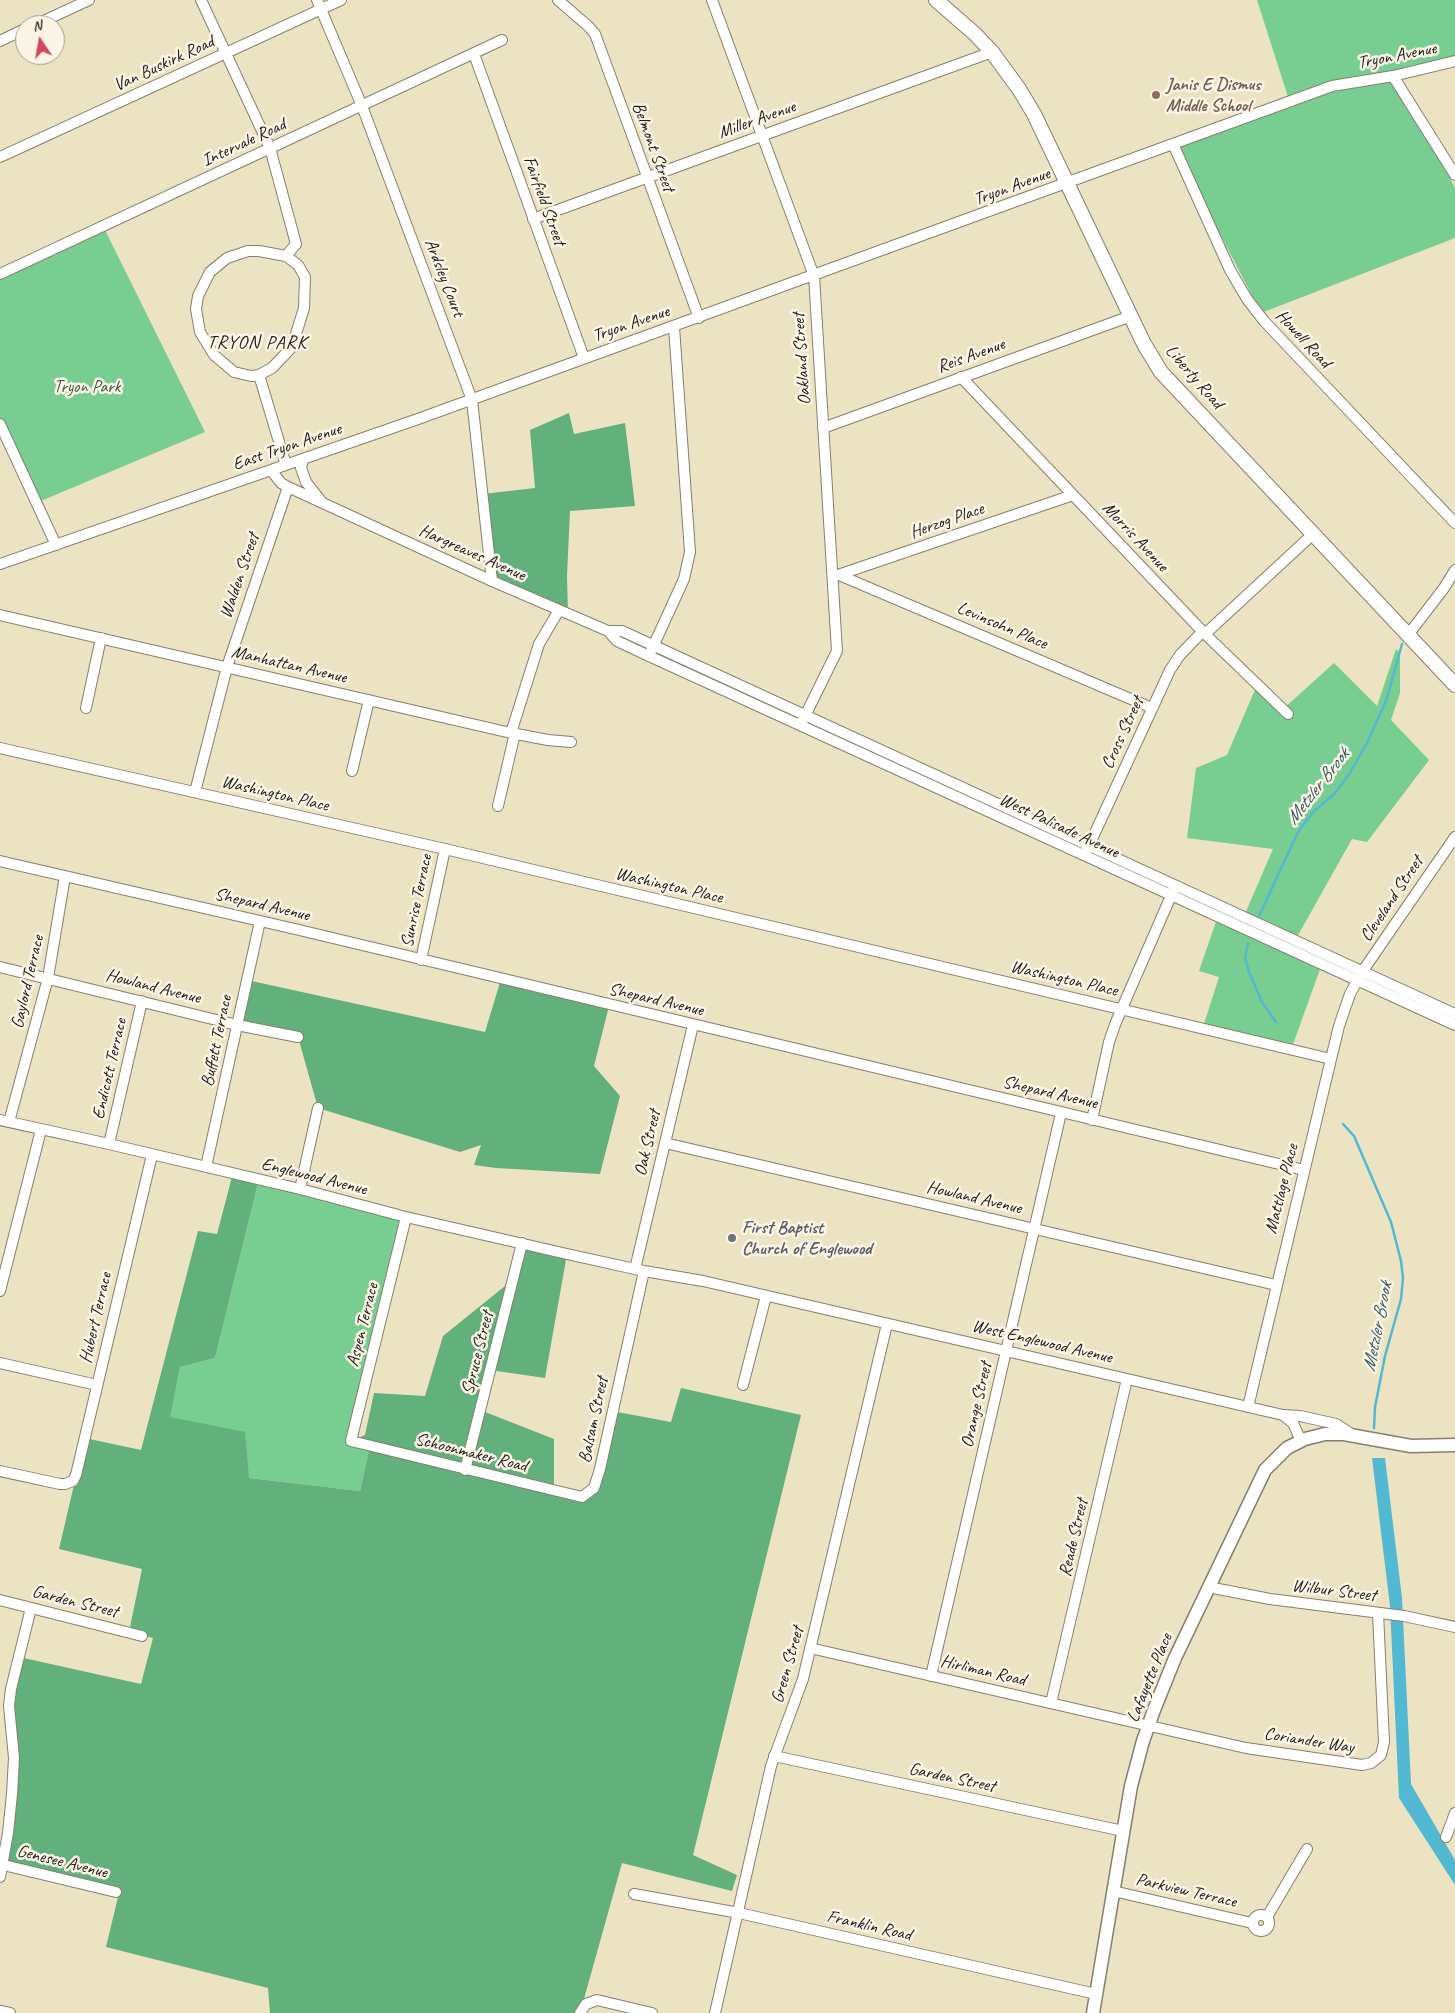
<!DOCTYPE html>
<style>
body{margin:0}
#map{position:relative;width:1455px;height:2013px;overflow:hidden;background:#ece3c2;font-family:Caveat,sans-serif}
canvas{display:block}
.north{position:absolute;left:15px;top:15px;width:50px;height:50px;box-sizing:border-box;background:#fcf5e5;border:1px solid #a29e95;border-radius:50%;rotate:348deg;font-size:14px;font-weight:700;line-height:20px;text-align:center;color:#1c1c1c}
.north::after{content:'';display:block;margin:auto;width:18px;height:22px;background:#d1495b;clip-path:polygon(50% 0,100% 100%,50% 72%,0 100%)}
</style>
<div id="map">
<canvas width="1455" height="2013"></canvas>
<div class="north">N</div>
</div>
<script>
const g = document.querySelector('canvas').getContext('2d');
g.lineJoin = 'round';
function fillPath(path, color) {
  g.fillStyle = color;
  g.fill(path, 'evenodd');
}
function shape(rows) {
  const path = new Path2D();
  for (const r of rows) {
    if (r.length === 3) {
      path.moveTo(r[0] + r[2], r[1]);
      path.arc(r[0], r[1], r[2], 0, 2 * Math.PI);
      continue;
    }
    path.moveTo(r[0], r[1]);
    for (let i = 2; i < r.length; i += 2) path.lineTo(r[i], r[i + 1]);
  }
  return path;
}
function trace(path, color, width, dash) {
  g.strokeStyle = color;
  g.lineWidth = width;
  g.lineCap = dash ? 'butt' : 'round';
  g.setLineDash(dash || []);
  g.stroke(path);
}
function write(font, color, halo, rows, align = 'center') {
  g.font = font + ' Caveat,sans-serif';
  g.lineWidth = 5;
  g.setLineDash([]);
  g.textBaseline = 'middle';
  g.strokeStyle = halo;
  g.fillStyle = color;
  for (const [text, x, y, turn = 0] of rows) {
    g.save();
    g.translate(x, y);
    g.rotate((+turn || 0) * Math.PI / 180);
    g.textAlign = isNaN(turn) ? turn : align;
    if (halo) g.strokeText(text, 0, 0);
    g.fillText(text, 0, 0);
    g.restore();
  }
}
fillPath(shape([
 [1257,0,1455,0,1455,62,1397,77,1455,188,1455,238,1261,313,1173,143,1289,100],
 [103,226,205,432,36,503,0,424,0,274],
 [1396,649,1400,653,1400,693,1391,720,1429,760,1367,842,1352,839,1292,946,1323,961,1292,1047,1203,1027,1219,977,1199,971,1219,913,1241,923,1273,849,1187,838,1196,768,1227,755,1257,685,1282,710,1334,663,1377,706],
 [259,1179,406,1217,351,1441,370,1446,360,1491,249,1478,169,1417,180,1367,215,1358]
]), '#78cd91');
fillPath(shape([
 [569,413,574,434,625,423,635,506,570,511,567,576,568,614,492,581,483,494,535,488,530,430],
 [501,979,609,1006,594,1066,620,1096,600,1174,496,1168,474,1165,481,1145,460,1152,318,1108,298,1037,237,1025,247,980,485,1032],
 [233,1173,259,1179,215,1358,180,1367,170,1417,245,1432,249,1478,360,1491,370,1446,351,1441,365,1435,374,1393,425,1396,443,1336,505,1286,522,1243,567,1254,545,1378,490,1370,480,1410,554,1439,554,1492,590,1493,612,1411,671,1422,681,1388,801,1415,693,1855,737,1875,732,1891,622,1863,580,2013,270,2013,268,1988,106,1947,119,1893,3,1864,8,1833,9,1706,19,1657,141,1684,153,1638,129,1632,142,1569,59,1549,85,1438,141,1450,198,1231,217,1234]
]), '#62b07b');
fillPath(shape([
 [1372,1458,1385,1458,1402,1598,1411,1784,1455,1860,1455,1885,1399,1798,1390,1606]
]), '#53b8d1');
trace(shape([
 [1259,916,1298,832,1313,812,1335,793,1348,776,1367,743,1386,701,1402,644],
 [1248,943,1245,958,1249,972,1262,1002,1276,1022],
 [1343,1124,1354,1136,1391,1222,1401,1261,1403,1278,1401,1299,1385,1356,1375,1407,1374,1428]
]), '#53b8d1', 2.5);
const minor = shape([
 [201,0,270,148,296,244,286,256],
 [317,0,362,106,472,400,492,581],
 [558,0,588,26,595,34,699,318],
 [712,0,814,276,837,651,803,720],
 [35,25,89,0],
 [0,41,25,29],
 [474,54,584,358],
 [1393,76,1455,175],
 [1173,144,1230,270,1247,299,1264,321,1455,523],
 [0,157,341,0],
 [533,219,992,52],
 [248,251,259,251,286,256,298,265,305,277,304,308,292,347,272,368,259,375,251,376,234,372,214,355,200,332,196,309,198,296,210,272,227,258,248,251],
 [0,274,502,40],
 [259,375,286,465],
 [961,377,1205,634,1288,714],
 [0,424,56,545],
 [823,428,1131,316],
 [303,459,301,468,306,482,321,501],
 [271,470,281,483,288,487,492,581,608,631,617,641,649,656,1455,1025],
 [0,564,418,419,1332,86,1393,76,1455,61],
 [838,575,1073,495],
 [839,575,1152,708],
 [0,615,511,733,548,740,571,742],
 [608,631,622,631,1455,1014],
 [1205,634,1313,534],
 [1408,635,1444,588,1455,570],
 [651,651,684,579,690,552,674,327],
 [86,708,101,638],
 [511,733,539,644,559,610],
 [0,748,445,849,1331,1059],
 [352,771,369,700],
 [195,792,227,667,288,487],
 [498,806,515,733],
 [1087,850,1170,670,1180,655,1202,632],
 [0,861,295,929,1304,1170],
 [421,960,445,849],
 [0,967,237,1025,298,1037],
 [0,1120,109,1144,300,1189,406,1217,567,1254,644,1271,703,1281,1283,1415,1300,1416,1336,1424,1353,1435],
 [1092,1120,1109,1042,1116,1022,1174,889],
 [9,1122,48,978,65,876],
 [665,1143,1276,1285],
 [109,1144,142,1001],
 [206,1167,260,921],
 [300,1189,318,1108],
 [406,1217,351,1441,582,1497,594,1488,600,1469,644,1271],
 [635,1269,693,1025],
 [0,1291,41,1130],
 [0,1363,97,1385],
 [743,1385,766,1296],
 [1248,1407,1331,1059,1339,1026,1350,994,1362,972,1455,837],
 [1283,1415,1293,1423,1301,1441],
 [465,1470,522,1243],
 [0,1471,60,1484,65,1484,73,1481,76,1475,152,1155],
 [1208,1587,1270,1599,1404,1616,1455,1627],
 [0,1600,142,1636],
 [810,1648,1246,1748,1362,1765,1371,1763,1381,1755,1384,1742,1378,1613],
 [931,1676,1061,1113],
 [1051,1703,1127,1379],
 [774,1756,1123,1831],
 [1446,1837,1455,1813],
 [0,1864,116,1892],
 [0,1877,8,1833,12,1794,14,1758,9,1706,11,1689,31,1608],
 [1113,1891,1252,1923],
 [634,1894,739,1913,1096,1994],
 [1261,1923,8],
 [1267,1917,1307,1849],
 [0,2011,10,2013],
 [580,2013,586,2004,597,2000,652,2013],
 [715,2013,771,1766,803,1679,887,1324]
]);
const tertiary = shape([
 [1093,2013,1131,1786,1143,1741,1154,1710,1175,1658,1265,1470,1287,1448,1305,1439,1325,1434,1344,1434,1411,1446,1455,1445]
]);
const secondary = shape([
 [936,0,975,34,992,52,1019,89,1034,114,1144,344,1161,372,1455,685]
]);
trace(minor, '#84806f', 12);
trace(tertiary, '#84806f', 15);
trace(secondary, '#84806f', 16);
trace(minor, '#fff', 10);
trace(tertiary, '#fff', 12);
trace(secondary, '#fff', 14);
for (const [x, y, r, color] of [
 [1156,95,5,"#8d6e63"],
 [732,1238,5,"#6b7280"]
]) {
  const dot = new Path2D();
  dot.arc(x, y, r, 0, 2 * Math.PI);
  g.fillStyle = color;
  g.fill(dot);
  trace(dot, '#fcf5e5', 2);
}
write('18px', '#1c1c1c', '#fcf5e5', [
 ["Tryon Avenue",1397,56,-11],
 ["Van Buskirk Road",164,64,-25],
 ["Miller Avenue",757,120,-20],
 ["Intervale Road",244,143,-25],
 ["Belmont Street",653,147,70],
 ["Tryon Avenue",1012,187,-20],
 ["Fairfield Street",544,201,70],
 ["Ardsley Court",444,278,69],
 ["Tryon Avenue",631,324,-19],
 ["Howell Road",1303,339,47],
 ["Reis Avenue",971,356,-20],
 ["Oakland Street",802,359,-94],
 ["Liberty Road",1194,377,49],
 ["East Tryon Avenue",287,447,-19],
 ["Herzog Place",947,521,-19],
 ["Morris Avenue",1135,537,47],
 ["Hargreaves Avenue",472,553,24],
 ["Walden Street",240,576,-71],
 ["Levinsohn Place",1002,626,23],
 ["Manhattan Avenue",289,665,13],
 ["Cross Street",1123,733,-65],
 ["Washington Place",275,794,13],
 ["West Palisade Avenue",1059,826,25],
 ["Washington Place",669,886,13],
 ["Cleveland Street",1392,899,-56],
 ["Sunrise Terrace",417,901,-78],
 ["Shepard Avenue",262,905,13],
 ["Washington Place",1064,979,13],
 ["Gaylord Terrace",28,982,-77],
 ["Howland Avenue",153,987,14],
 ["Shepard Avenue",656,1000,13],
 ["Buffett Terrace",217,1041,-78],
 ["Endicott Terrace",110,1069,-77],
 ["Shepard Avenue",1050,1093,13],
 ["Oak Street",648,1143,-77],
 ["Englewood Avenue",314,1177,14],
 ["Mattlage Place",1282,1189,-76],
 ["Howland Avenue",974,1198,13],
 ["Hubert Terrace",96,1318,-77],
 ["Aspen Terrace",363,1325,-76],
 ["West Englewood Avenue",1042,1342,13],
 ["Spruce Street",478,1353,-76],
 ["Orange Street",977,1405,-77],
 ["Balsam Street",594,1420,-78],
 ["Schoonmaker Road",471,1453,14],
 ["Reade Street",1074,1538,-77],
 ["Wilbur Street",1334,1591,7],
 ["Garden Street",75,1602,14],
 ["Green Street",788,1665,-74],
 ["Hirliman Road",983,1671,13],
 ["Lafayette Place",1150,1678,-68],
 ["Coriander Way",1309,1741,9],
 ["Garden Street",952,1778,12],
 ["Genesee Avenue",62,1862,14],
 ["Parkview Terrace",1186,1891,13],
 ["Franklin Road",869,1926,13]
]);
write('bold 18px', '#785e54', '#fcf5e5', [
 ["Janis E Dismus",1166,85],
 ["Middle School",1166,106]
], 'left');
write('18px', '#3c5a45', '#fcf5e5', [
 ["Tryon Park",87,387]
]);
write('bold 18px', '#5b616d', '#fcf5e5', [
 ["First Baptist",742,1228],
 ["Church of Englewood",742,1249]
], 'left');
g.letterSpacing = '1px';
write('19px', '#1c1c1c', '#fcf5e5', [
 ["TRYON PARK",257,343]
]);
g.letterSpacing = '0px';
write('italic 19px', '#325a64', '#fcf5e5', [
 ["Metzler Brook",1318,787,-52],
 ["Metzler Brook",1378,1327,-79]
]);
</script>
